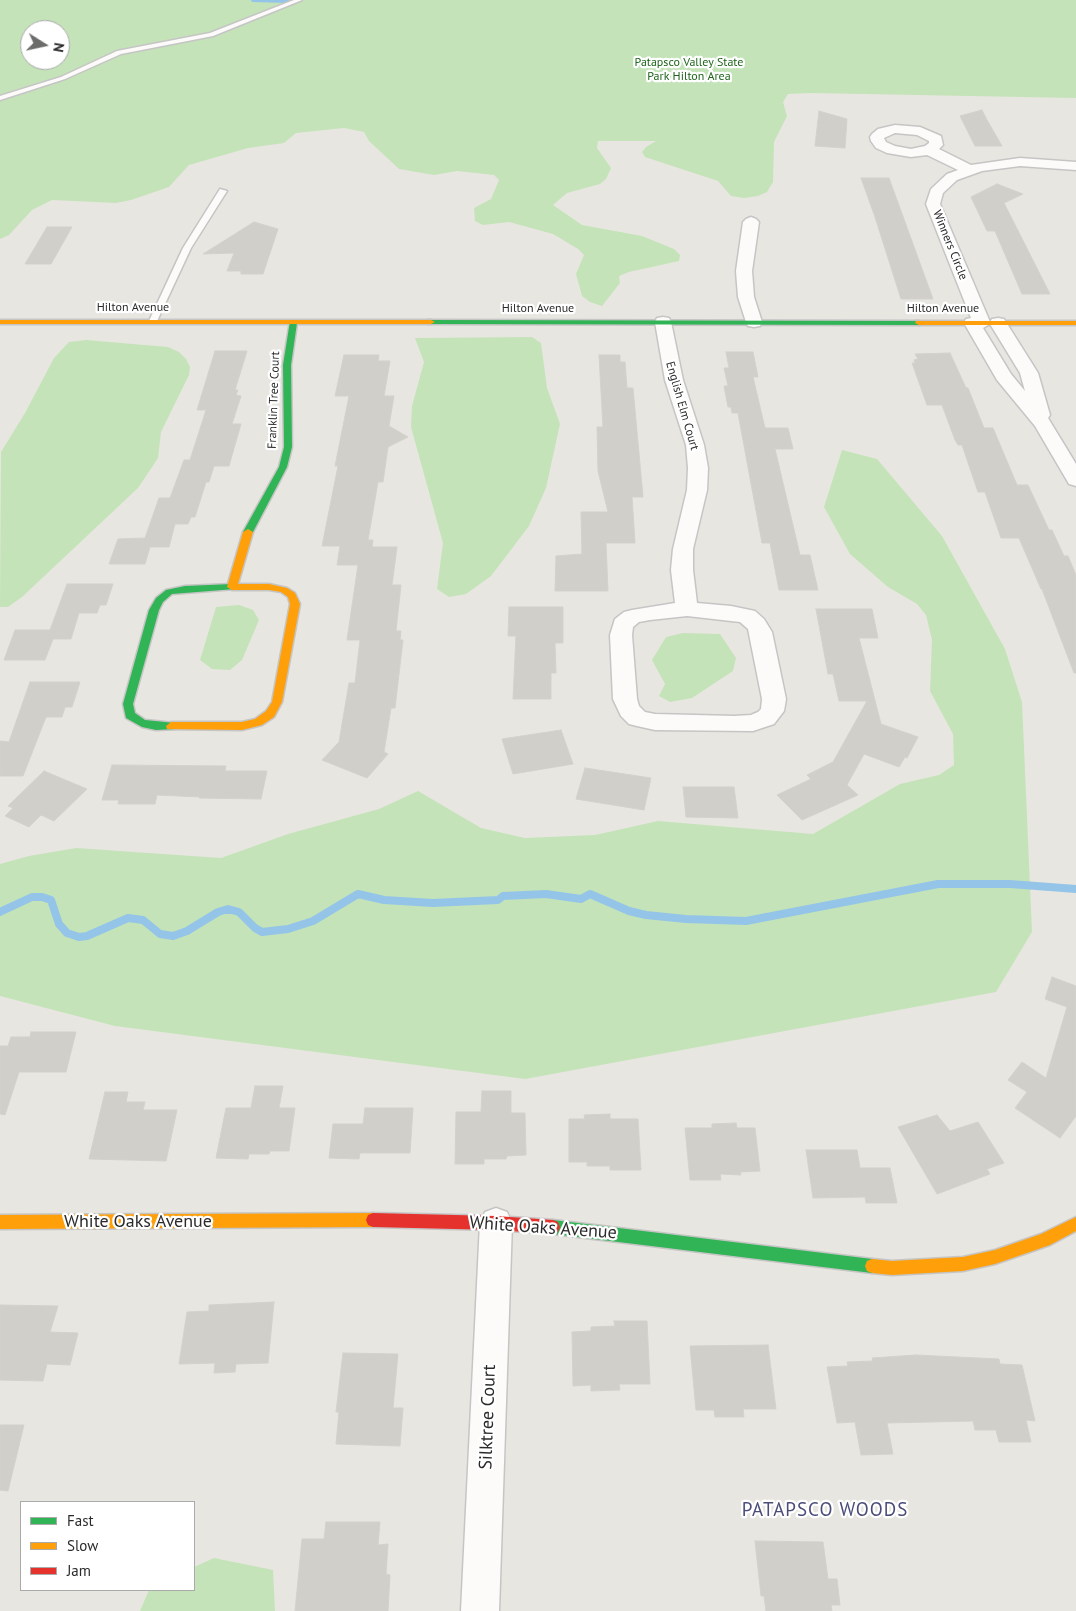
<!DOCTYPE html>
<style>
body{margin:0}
#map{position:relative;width:1076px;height:1611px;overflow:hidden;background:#e8e6e0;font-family:"PT Sans",sans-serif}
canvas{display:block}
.legend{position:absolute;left:20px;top:1501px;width:175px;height:90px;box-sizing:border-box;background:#fff;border:1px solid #aaa;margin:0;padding:6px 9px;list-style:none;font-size:15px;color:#2a2a2a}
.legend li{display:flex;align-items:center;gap:10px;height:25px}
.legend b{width:25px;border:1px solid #aaa}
.north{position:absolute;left:20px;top:20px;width:50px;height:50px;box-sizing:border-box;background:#fff;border:1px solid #aaa;border-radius:50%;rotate:100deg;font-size:14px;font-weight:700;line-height:20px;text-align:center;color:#2a2a2a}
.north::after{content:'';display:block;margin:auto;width:18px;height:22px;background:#6c6c6a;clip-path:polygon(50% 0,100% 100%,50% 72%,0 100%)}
</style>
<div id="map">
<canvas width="1076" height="1611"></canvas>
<ul class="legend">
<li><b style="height:6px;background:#30b455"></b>Fast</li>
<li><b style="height:6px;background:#ff9f0a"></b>Slow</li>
<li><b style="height:6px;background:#e5322d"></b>Jam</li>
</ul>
<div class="north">N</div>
</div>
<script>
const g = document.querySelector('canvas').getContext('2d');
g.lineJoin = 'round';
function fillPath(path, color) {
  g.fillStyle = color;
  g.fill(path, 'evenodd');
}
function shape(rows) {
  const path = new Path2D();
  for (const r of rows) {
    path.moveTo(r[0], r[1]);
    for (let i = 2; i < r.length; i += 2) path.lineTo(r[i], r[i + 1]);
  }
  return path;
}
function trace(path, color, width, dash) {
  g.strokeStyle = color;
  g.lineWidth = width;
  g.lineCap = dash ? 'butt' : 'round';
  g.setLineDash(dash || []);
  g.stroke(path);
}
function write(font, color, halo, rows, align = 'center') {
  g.font = font + ' "PT Sans",sans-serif';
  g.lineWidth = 4.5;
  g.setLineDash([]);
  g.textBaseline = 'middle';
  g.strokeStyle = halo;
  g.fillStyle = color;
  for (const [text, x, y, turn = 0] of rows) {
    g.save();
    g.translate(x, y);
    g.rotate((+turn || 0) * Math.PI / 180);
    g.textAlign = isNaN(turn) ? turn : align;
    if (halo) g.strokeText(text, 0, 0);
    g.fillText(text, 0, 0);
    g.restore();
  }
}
fillPath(shape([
 [0,0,1076,0,1076,98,810,93,788,94,783,102,787,116,774,142,773,182,767,192,758,196,744,198,731,196,718,181,645,157,642,152,646,147,656,141,598,141,597,148,611,168,606,179,600,184,567,193,553,205,582,225,642,236,674,249,680,255,679,261,629,272,619,276,620,283,602,306,590,302,582,296,576,274,584,255,578,249,553,234,509,222,483,225,475,221,474,208,491,199,499,180,494,175,457,171,434,175,399,169,369,141,364,132,344,128,296,133,284,143,248,148,189,165,169,187,131,200,116,203,52,200,32,210,9,235,0,239],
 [30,30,60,30,60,60,30,60],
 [532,337,541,343,547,388,560,424,546,488,529,526,491,576,466,594,449,597,437,589,443,543,411,427,412,406,424,362,415,338],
 [86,340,168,347,179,352,186,359,190,367,189,375,161,432,158,458,138,488,22,597,8,607,0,607,1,452,25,413,54,358,69,342],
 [842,450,877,459,942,536,1005,649,1022,702,1032,932,996,992,525,1079,115,1026,0,996,0,864,29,856,76,848,221,858,288,834,379,809,418,791,481,828,525,838,595,835,658,821,813,834,900,784,939,775,954,765,953,734,930,691,932,640,926,615,917,604,888,587,850,554,824,507],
 [239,605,253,610,259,620,242,660,230,670,212,669,200,660,216,607],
 [683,633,720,634,736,658,733,671,692,698,670,702,659,696,665,684,652,660,666,637],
 [214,1558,273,1570,275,1611,140,1611,149,1590,194,1590,194,1567]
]), '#c4e3b9');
trace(shape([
 [253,0,287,1]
]), '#94c5e8', 4);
trace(shape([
 [0,912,32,897,42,897,51,900,59,924,67,933,79,937,87,936,128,918,143,920,160,934,173,936,187,931,218,912,228,909,239,912,255,928,262,932,288,929,313,921,358,894,384,900,433,903,498,900,503,896,546,894,581,899,590,894,629,911,646,915,686,919,746,921,938,884,1010,884,1076,889]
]), '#94c5e8', 8);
const building = shape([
 [982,110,987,120,1002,146,975,146,960,116,982,110],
 [819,111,847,119,845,148,815,146,819,111],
 [861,178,889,178,933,299,901,299,875,217,861,178],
 [997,184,1023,194,1004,203,1050,294,1022,294,995,231,987,231,971,197,997,184],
 [254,222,278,229,263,274,241,274,241,271,227,271,234,253,203,254,254,222],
 [47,227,72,227,51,264,25,264,47,227],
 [215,351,247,351,235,390,238,390,236,395,241,396,232,424,241,424,229,466,214,466,209,482,206,482,195,517,191,517,188,524,175,524,169,547,150,547,145,564,109,564,118,539,145,538,159,498,170,498,184,460,190,460,206,410,197,410,215,351],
 [726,352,753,352,758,377,753,377,765,428,788,428,793,449,775,449,800,555,810,555,818,590,779,590,770,543,762,543,738,413,732,413,731,407,728,407,724,386,728,386,724,368,729,368,726,352],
 [950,353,966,388,968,388,984,428,993,428,1017,485,1028,485,1049,530,1052,530,1064,556,1068,556,1076,575,1076,673,1074,673,1042,589,1041,589,1019,538,1001,538,985,492,978,492,962,445,958,445,955,440,942,405,927,405,912,363,915,363,914,360,918,359,915,354,950,353],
 [344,355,379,355,378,361,390,361,384,396,394,396,389,426,408,437,388,447,383,482,378,482,368,540,373,540,372,547,397,547,392,585,401,585,396,631,401,631,400,640,403,640,395,708,391,708,384,752,388,754,367,778,322,760,339,742,349,683,355,683,360,640,347,640,358,565,337,565,340,546,322,546,338,466,335,466,349,396,335,396,344,355],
 [599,355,620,355,620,362,625,362,627,388,633,388,643,497,632,497,635,543,606,543,608,591,555,591,556,556,582,554,581,512,608,512,598,471,597,427,603,427,599,355],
 [67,584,113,584,106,605,100,605,97,613,79,613,71,639,53,639,45,660,4,660,15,630,50,630,67,584],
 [509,607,563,607,563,643,555,643,556,673,551,673,551,699,513,699,516,636,508,636,509,607],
 [816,609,872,609,878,638,859,638,881,724,918,737,907,758,905,757,899,767,864,754,847,785,858,795,802,820,777,795,811,779,807,775,833,762,867,701,839,701,833,674,828,674,816,609],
 [30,682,80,682,72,707,65,707,62,717,46,717,23,776,0,776,0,741,9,742,30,682],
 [561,730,573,764,513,774,502,739,561,730],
 [112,765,226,766,225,771,267,771,261,799,199,798,200,797,157,795,155,804,118,804,119,800,102,800,112,765],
 [585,768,651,778,644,810,576,799,585,768],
 [44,771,87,789,54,821,41,815,29,827,5,816,13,808,8,806,44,771],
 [683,787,734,787,738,818,686,817,683,787],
 [1052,977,1076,986,1076,1116,1060,1138,1015,1108,1027,1092,1008,1080,1022,1062,1046,1078,1067,1007,1045,999,1052,977],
 [31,1032,76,1032,66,1072,19,1072,5,1115,0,1114,0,1046,8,1046,11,1037,30,1037,31,1032],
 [255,1086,283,1086,279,1108,295,1108,289,1151,270,1151,269,1154,249,1154,248,1159,216,1158,226,1108,251,1108,255,1086],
 [482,1091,511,1091,511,1113,525,1113,526,1155,507,1156,506,1159,484,1159,484,1164,455,1164,456,1112,481,1112,482,1091],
 [105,1092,128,1092,126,1102,145,1102,143,1110,177,1110,166,1161,89,1159,105,1092],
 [365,1108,413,1108,410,1153,360,1153,359,1159,329,1158,333,1124,363,1124,365,1108],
 [610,1114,610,1119,638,1119,641,1170,610,1170,610,1166,587,1166,587,1162,569,1162,569,1119,585,1119,584,1115,610,1114],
 [937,1115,950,1131,978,1122,1004,1163,987,1169,990,1174,937,1194,898,1127,937,1115],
 [736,1123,737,1128,755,1128,760,1171,740,1172,741,1175,720,1174,721,1180,690,1180,685,1128,712,1128,712,1124,736,1123],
 [806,1150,857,1150,860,1168,890,1168,897,1203,866,1203,865,1197,813,1198,806,1150],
 [274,1302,268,1363,236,1364,235,1372,214,1373,215,1363,179,1364,187,1312,209,1311,209,1305,274,1302],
 [0,1305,58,1306,50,1332,78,1333,70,1365,47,1364,43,1381,0,1380,0,1305],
 [614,1321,647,1321,650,1384,619,1384,620,1390,591,1391,591,1385,573,1386,572,1332,591,1331,591,1327,615,1326,614,1321],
 [768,1345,776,1409,743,1409,744,1417,715,1417,714,1410,696,1410,690,1346,768,1345],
 [343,1353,398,1354,393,1408,403,1408,400,1446,336,1444,339,1412,336,1412,343,1353],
 [916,1355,999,1359,1000,1364,1022,1365,1035,1421,1026,1420,1031,1442,999,1442,996,1430,975,1430,973,1421,887,1423,893,1454,861,1455,855,1422,837,1423,827,1367,848,1366,847,1362,873,1361,872,1358,916,1355],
 [0,1425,24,1425,8,1491,0,1490,0,1425],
 [326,1522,380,1522,378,1545,388,1544,386,1574,390,1575,388,1611,295,1611,302,1539,324,1539,326,1522],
 [755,1541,823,1542,828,1579,837,1579,840,1605,831,1605,832,1611,766,1611,764,1596,761,1596,755,1541]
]);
fillPath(building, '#d1cfca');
trace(building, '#d3d1cc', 1);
const lane = shape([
 [294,0,302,0,213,36,121,54,65,79,0,100,0,96,61,77,117,51,210,33,294,0],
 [220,189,227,191,191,248,157,321,150,323,149,321,183,248,220,189]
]);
const street = shape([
 [895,125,920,127,941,136,943,145,939,149,971,165,1020,158,1076,162,1076,170,1020,166,982,171,957,180,943,193,940,204,990,322,992,319,998,318,1004,319,1038,373,1050,415,1048,418,1076,464,1076,486,1069,484,1035,426,997,380,964,323,966,319,971,318,926,204,931,189,947,174,958,170,927,155,911,157,887,153,876,148,871,141,870,137,872,134,878,129,895,125],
 [895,133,917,135,929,141,929,143,925,146,911,149,895,146,886,142,884,138,895,133],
 [990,324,1020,373,1025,391,1011,374,983,328,990,324],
 [751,217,756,219,759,222,752,271,754,297,762,322,760,326,754,327,748,326,746,322,738,297,736,271,743,222,746,219,751,217],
 [663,317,669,318,671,322,683,380,704,445,708,468,707,490,693,549,693,570,697,603,731,606,755,611,764,619,772,632,786,699,784,711,774,724,753,731,655,730,637,726,629,724,621,716,613,699,610,635,615,619,624,612,632,610,675,603,671,570,673,549,687,490,688,468,686,445,665,380,655,322,657,318,663,317],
 [687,616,740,622,748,629,762,699,761,709,758,712,751,715,734,716,655,714,645,712,639,706,637,699,632,635,633,627,639,622,650,620,687,616],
 [496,1208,507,1212,512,1223,499,1611,461,1611,480,1223,485,1212,496,1208]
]);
const fast = shape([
 [428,320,919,321,923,323,919,325,431,324,428,324,428,320],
 [290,321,297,323,291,365,292,447,287,467,253,532,248,535,243,532,279,467,284,447,283,365,290,321],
 [232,584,235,585,237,587,235,589,172,594,163,602,159,610,133,704,135,713,145,720,175,723,176,726,175,729,156,730,142,727,126,718,123,704,149,610,156,598,166,590,185,586,232,584],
 [553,1220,872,1259,877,1261,879,1266,877,1271,872,1273,553,1234,548,1232,546,1227,548,1222,553,1220]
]);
const slow = shape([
 [0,320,431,320,435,322,431,324,0,324,0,320],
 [916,321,1076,321,1076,325,919,325,915,323,916,321],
 [248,529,253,532,238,584,269,584,287,588,295,593,300,604,282,702,274,717,262,725,242,730,167,729,166,726,171,722,242,722,255,719,266,711,272,702,290,604,288,597,281,592,269,590,232,590,227,587,243,532,248,529],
 [373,1213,378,1215,380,1220,378,1225,373,1227,0,1229,0,1215,373,1213],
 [1076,1217,1076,1231,1050,1245,995,1264,963,1271,892,1275,872,1273,867,1271,865,1266,867,1261,872,1259,892,1261,963,1257,995,1250,1041,1234,1076,1217]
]);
const jam = shape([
 [373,1213,496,1216,553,1220,558,1222,560,1227,558,1232,553,1234,496,1230,373,1227,368,1225,366,1220,368,1215,373,1213]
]);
trace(lane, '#c6c5c5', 3);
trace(street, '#c6c5c5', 3);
trace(fast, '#c6c5c5', 3);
trace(slow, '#c6c5c5', 3);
trace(jam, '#c6c5c5', 3);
fillPath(lane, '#fcfbfa');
fillPath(street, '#fcfbfa');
fillPath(fast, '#30b455');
fillPath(slow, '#ff9f0a');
fillPath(jam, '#e5322d');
write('12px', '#1f651b', '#fff', [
 ["Patapsco Valley State",689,63],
 ["Park Hilton Area",689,77]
]);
write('12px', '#2a2a2a', '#fff', [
 ["Winners Circle",950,245,68],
 ["Hilton Avenue",133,308],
 ["Hilton Avenue",538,309],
 ["Hilton Avenue",943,309],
 ["Franklin Tree Court",274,400,-88],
 ["English Elm Court",682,406,74]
]);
write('18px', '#2a2a2a', '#fff', [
 ["White Oaks Avenue",138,1222],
 ["White Oaks Avenue",543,1228,4],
 ["Silktree Court",488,1417,-88]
]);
g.letterSpacing = '1px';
write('19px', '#4b4c79', '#fff', [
 ["PATAPSCO WOODS",825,1511]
]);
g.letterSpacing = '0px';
</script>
